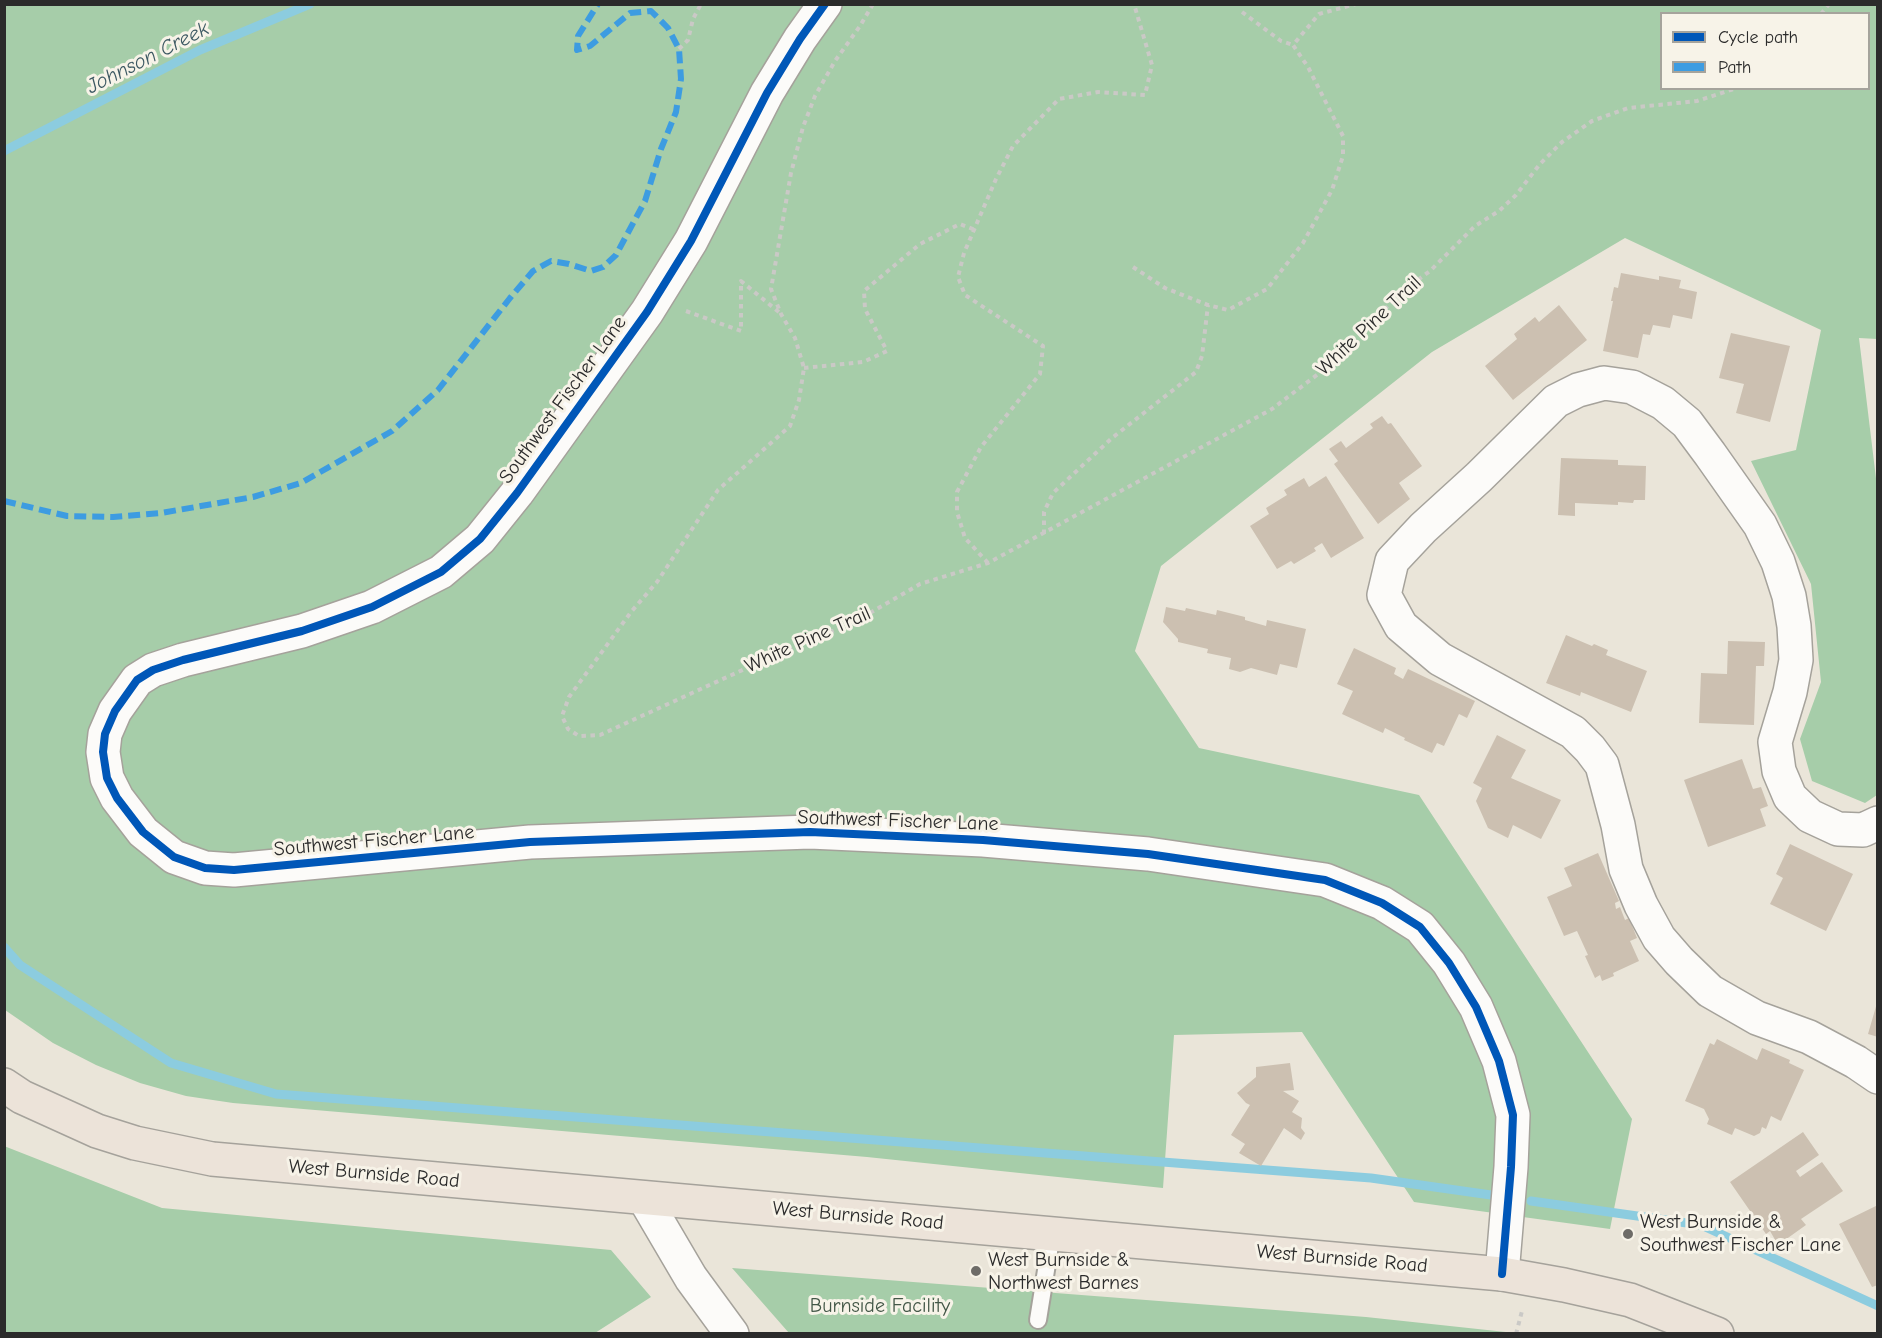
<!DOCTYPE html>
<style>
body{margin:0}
#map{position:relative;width:1882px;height:1338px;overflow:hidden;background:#eae5d9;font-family:"Comic Neue",sans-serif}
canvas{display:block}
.frame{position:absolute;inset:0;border:6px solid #2b2b2b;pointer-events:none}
.legend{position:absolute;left:1660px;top:12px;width:210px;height:78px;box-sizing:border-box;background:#f7f3e8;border:2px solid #a5a39c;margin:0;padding:8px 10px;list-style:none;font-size:18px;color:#2b2b2b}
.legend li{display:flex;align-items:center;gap:12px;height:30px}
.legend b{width:30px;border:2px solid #a5a39c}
</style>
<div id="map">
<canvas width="1882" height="1338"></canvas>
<div class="frame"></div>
<ul class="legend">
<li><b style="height:8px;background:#0057b8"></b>Cycle path</li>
<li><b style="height:8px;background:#3d9ce1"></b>Path</li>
</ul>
</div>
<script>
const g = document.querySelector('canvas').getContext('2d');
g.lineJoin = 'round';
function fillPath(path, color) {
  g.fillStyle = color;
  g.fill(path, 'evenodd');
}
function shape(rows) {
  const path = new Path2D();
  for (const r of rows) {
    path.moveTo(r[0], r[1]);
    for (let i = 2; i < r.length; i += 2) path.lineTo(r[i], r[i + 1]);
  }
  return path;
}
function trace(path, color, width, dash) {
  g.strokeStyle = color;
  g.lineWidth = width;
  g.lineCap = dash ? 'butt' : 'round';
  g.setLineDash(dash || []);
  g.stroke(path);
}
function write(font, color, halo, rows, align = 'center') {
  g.font = font + ' "Comic Neue",sans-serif';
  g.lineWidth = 6;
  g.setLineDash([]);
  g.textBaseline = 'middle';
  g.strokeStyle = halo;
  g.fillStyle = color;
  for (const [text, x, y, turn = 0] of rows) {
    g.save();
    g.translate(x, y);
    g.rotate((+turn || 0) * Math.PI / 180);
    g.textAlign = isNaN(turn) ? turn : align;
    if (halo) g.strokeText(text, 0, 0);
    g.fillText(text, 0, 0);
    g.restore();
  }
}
fillPath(shape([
 [4,5,1877,5,1877,339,1859,338,1878,495,1877,795,1865,803,1812,781,1800,739,1821,682,1811,584,1751,461,1796,450,1821,330,1625,238,1432,352,1161,566,1135,651,1199,748,1419,795,1632,1119,1610,1229,1414,1202,1302,1032,1174,1035,1163,1188,867,1157,233,1103,186,1096,140,1083,96,1065,53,1043,5,1010],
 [1662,14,1868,14,1868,88,1662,88],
 [4,1146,162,1208,611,1250,651,1297,595,1333,5,1333],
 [732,1268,1366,1317,1515,1333,789,1333]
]), '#a6cda9');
trace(shape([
 [4,151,200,50,310,4],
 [4,947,20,965,171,1063,276,1094,1371,1178,1498,1196],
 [1531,1201,1701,1225,1878,1306]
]), '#8cccdf', 9);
fillPath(shape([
 [1621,273,1659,280,1659,276,1681,280,1679,288,1697,292,1692,319,1673,315,1670,328,1653,325,1650,335,1643,334,1638,358,1603,351,1613,301,1611,301,1614,287,1618,288],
 [1559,305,1587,340,1513,400,1485,366,1517,339,1514,334,1535,317,1539,322],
 [1731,333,1790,346,1770,422,1736,413,1744,384,1719,378],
 [1382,416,1388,424,1391,423,1422,466,1399,483,1410,499,1378,524,1334,464,1338,461,1329,449,1341,441,1346,448,1373,428,1370,424],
 [1561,458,1618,460,1618,465,1646,466,1645,500,1634,500,1633,503,1618,502,1618,505,1575,503,1575,516,1558,515],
 [1326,476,1364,538,1331,558,1322,543,1314,548,1316,551,1294,564,1291,561,1277,569,1250,526,1269,514,1266,508,1287,495,1284,490,1304,478,1309,487],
 [1166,607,1185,611,1186,608,1216,615,1217,610,1245,617,1245,620,1266,626,1267,620,1306,629,1297,668,1280,664,1277,675,1251,668,1240,672,1229,669,1231,658,1207,653,1208,649,1178,642,1178,639,1163,622],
 [1566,635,1592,646,1594,644,1608,650,1606,655,1647,671,1631,712,1581,692,1580,696,1546,683],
 [1728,641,1765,642,1764,666,1756,666,1754,725,1699,723,1701,673,1727,674],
 [1354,648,1396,668,1394,674,1403,679,1408,669,1475,701,1467,718,1459,714,1444,746,1437,743,1432,753,1404,740,1405,738,1385,728,1383,733,1342,714,1353,691,1337,684],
 [1497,735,1526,750,1511,778,1561,800,1541,839,1513,825,1508,838,1488,828,1476,801,1482,788,1473,783],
 [1742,759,1753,789,1761,787,1768,806,1760,809,1766,826,1708,847,1684,780],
 [1790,844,1853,874,1826,931,1770,904,1783,878,1776,874],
 [1598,853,1619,901,1615,903,1616,909,1620,907,1625,920,1629,918,1637,938,1630,941,1639,961,1613,973,1614,976,1602,981,1600,975,1595,978,1585,956,1588,955,1577,931,1564,936,1547,897,1572,886,1564,868],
 [1877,1003,1878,1003,1878,1037,1868,1034],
 [1717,1039,1757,1060,1762,1048,1790,1060,1789,1063,1804,1070,1781,1121,1771,1116,1766,1129,1762,1127,1760,1133,1754,1136,1735,1128,1732,1135,1707,1124,1709,1119,1704,1109,1685,1101,1710,1043,1714,1045],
 [1290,1063,1294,1090,1283,1091,1299,1101,1292,1112,1302,1118,1301,1128,1305,1133,1301,1140,1284,1128,1261,1166,1239,1153,1245,1144,1231,1135,1250,1105,1246,1103,1237,1093,1256,1077,1256,1067],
 [1803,1132,1819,1155,1796,1171,1800,1177,1822,1162,1843,1191,1801,1219,1806,1225,1778,1245,1770,1231,1766,1234,1730,1182],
 [1878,1205,1878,1285,1872,1287,1839,1224]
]), '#ccc0b1');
const service = shape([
 [1038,1320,1052,1233]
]);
const minor = shape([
 [825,4,800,39,767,93,691,241,647,312,517,493,480,539,441,572,372,607,302,631,183,660,153,670,137,680,115,711,105,734,103,752,107,778,117,798,143,832,174,857,205,868,234,870,530,842,810,832,983,840,1148,854,1325,880,1382,903,1420,927,1449,963,1476,1007,1499,1061,1513,1115,1511,1167,1502,1274],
 [1878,823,1863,830,1838,829,1810,816,1790,797,1779,771,1775,742,1790,692,1796,660,1794,626,1789,596,1778,562,1760,525,1710,454,1687,423,1663,403,1632,387,1604,383,1578,390,1556,401,1479,477,1423,528,1392,561,1384,595,1401,626,1440,659,1573,732,1590,749,1602,765,1618,825,1626,869,1641,905,1659,938,1679,961,1710,991,1757,1018,1809,1037,1856,1062,1878,1077],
 [644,1198,691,1278,732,1334]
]);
const primary = shape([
 [4,1085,22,1097,97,1131,135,1143,212,1159,1502,1274,1564,1285,1630,1300,1717,1334]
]);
trace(service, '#a5a29b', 20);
trace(minor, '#a5a29b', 36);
trace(primary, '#a5a29b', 36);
trace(shape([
 [873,4,860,26,835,61,815,96,803,127,791,173,771,289,781,314,795,338,804,368,799,400,790,426,718,490,657,582,631,612,569,697,562,716,568,729,579,736,600,735,806,641,849,625,920,584,988,563,1272,409,1342,356,1357,342,1369,326,1400,293,1430,271,1475,226,1499,211,1516,195,1540,164,1562,142,1592,121,1628,108,1697,101,1737,88],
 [1242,12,1281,41,1293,45],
 [1821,14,1829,4],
 [679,49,688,40,693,19,701,4],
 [1133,267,1165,288,1208,305,1228,310,1267,289,1303,243,1332,190,1343,156,1343,136,1308,67,1293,45,1319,14,1356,4],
 [686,311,741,331,741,281,780,313],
 [804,368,863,362,887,351,865,309,864,291,920,244,960,224,975,230],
 [1044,534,1044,512,1053,493,1112,438,1196,372,1202,356,1208,305],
 [988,563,965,538,957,512,957,492,981,447,1040,374,1043,346,965,295,958,277,964,253,996,179,1013,146,1059,99,1098,92,1145,95,1152,65,1134,4],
 [1516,1334,1522,1311]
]), '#cac9c6', 4, [4.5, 4.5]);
trace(service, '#fcfbf9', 16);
trace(minor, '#fcfbf9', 33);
trace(primary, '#ece3d9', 33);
trace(shape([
 [4,501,67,516,113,517,161,513,253,497,301,483,392,431,438,390,510,298,533,271,551,261,569,264,591,271,603,267,616,255,645,201,661,149,676,112,681,79,679,49,668,28,651,11,630,13,590,46,577,50,578,36,598,4]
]), '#3d9ce1', 6, [12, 6]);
trace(shape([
 [825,4,800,39,767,93,691,241,647,312,517,493,480,539,441,572,372,607,302,631,183,660,153,670,137,680,115,711,105,734,103,752,107,778,117,798,143,832,174,857,205,868,234,870,530,842,810,832,983,840,1148,854,1325,880,1382,903,1420,927,1449,963,1476,1007,1499,1061,1513,1115,1511,1167,1502,1274]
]), '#0057b8', 8);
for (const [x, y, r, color] of [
 [1628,1234,6,"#6e6c68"],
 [976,1271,6,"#6e6c68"]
]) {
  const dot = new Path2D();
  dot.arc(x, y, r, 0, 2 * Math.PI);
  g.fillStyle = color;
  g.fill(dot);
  trace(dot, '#f7f3e8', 2);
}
write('20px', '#2b2b2b', '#f7f3e8', [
 ["White Pine Trail",1369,326,-43],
 ["Southwest Fischer Lane",563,400,-54],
 ["White Pine Trail",808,640,-24],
 ["Southwest Fischer Lane",898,821,2],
 ["Southwest Fischer Lane",374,841,-5],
 ["West Burnside Road",374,1174,5],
 ["West Burnside Road",858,1216,5],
 ["West Burnside Road",1342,1259,5]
]);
write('20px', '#2b2b2b', '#f7f3e8', [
 ["West Burnside &",1640,1222],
 ["Southwest Fischer Lane",1640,1245],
 ["West Burnside &",988,1260],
 ["Northwest Barnes",988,1283]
], 'left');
write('20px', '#435747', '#f7f3e8', [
 ["Burnside Facility",880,1306]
]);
write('italic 21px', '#3c5862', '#f7f3e8', [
 ["Johnson Creek",148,58,-27]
]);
</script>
